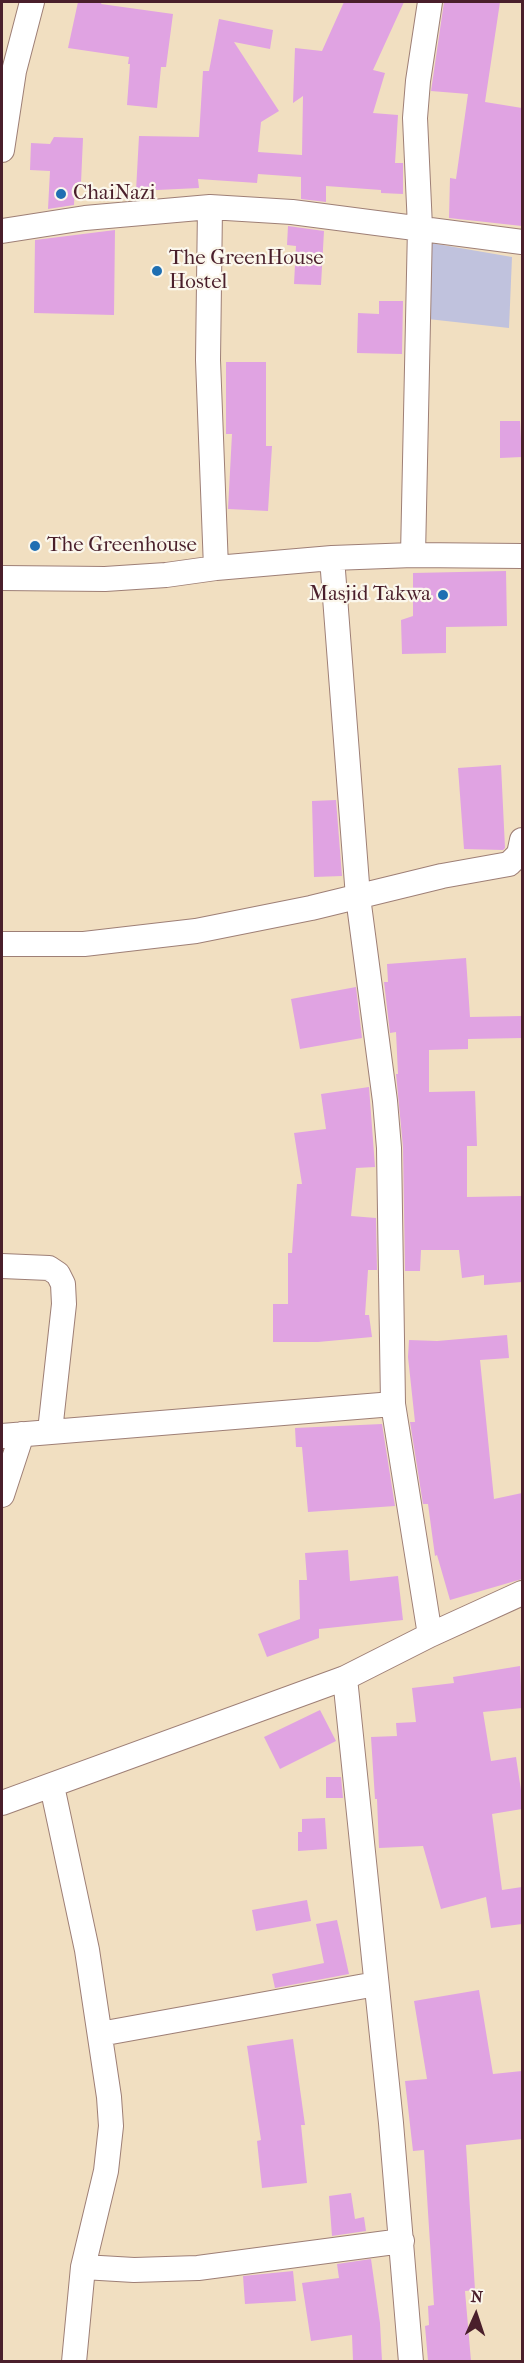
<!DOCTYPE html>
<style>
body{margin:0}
#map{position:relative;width:524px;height:2363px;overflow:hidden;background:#f1dfc1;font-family:"IM FELL French Canon",serif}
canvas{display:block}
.frame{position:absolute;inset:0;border:3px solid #4a1f2b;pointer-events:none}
.north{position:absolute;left:446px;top:2285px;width:60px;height:60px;-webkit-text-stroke:4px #fbf7ec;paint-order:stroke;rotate:3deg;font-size:16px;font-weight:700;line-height:24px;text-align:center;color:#4a1f2b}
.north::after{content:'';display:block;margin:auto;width:21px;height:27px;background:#4a1f2b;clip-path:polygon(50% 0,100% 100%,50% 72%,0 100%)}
</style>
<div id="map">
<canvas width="524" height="2363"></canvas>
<div class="frame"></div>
<div class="north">N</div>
</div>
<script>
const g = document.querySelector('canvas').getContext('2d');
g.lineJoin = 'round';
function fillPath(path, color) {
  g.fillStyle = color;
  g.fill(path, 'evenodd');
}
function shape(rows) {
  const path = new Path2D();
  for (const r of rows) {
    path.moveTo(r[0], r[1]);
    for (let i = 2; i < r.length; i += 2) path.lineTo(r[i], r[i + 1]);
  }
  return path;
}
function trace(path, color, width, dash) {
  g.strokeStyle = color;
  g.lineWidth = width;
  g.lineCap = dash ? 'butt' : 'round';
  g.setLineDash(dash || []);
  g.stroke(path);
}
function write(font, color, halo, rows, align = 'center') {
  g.font = font + ' "IM FELL French Canon",serif';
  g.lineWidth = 4.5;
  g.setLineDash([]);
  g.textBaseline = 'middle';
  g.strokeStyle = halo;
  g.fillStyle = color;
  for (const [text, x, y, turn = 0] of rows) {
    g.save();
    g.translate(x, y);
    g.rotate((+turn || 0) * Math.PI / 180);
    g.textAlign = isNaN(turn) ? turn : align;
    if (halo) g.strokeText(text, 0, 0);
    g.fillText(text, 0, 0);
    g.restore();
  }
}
fillPath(shape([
 [431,243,512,257,509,328,428,319]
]), '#c0c2dd');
fillPath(shape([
 [78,2,102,2,101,4,173,14,166,67,161,67,157,108,127,105,130,64,128,64,129,57,68,48],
 [344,2,404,2,373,70,385,73,373,113,398,115,395,163,403,163,403,194,381,193,381,190,326,186,326,202,301,199,301,177,258,174,257,183,198,179,199,188,136,191,139,136,199,137,203,71,209,71,219,19,273,30,270,49,234,42,279,111,261,122,258,152,302,155,303,96,293,103,295,48,322,51],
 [444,2,500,2,485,102,522,108,522,226,449,218,450,178,456,179,468,94,431,91],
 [54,137,83,138,81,183,75,183,74,205,48,209,50,171,30,170,31,143,50,144],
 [288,226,324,231,321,285,294,284,296,246,287,245],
 [115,230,114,315,34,313,35,240],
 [379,301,403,301,402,354,357,353,358,313,379,314],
 [226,362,266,362,266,446,272,446,268,511,228,509,232,434,226,434],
 [500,421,520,421,522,457,500,458],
 [506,571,507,626,446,627,446,653,402,654,401,620,413,616,413,573],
 [501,765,505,848,503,850,464,849,458,768],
 [336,800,342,876,314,877,312,801],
 [466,958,470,1017,522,1016,522,1038,468,1039,468,1049,429,1050,429,1092,475,1091,477,1146,467,1146,467,1197,522,1196,522,1282,484,1285,484,1275,462,1278,459,1250,421,1250,420,1271,405,1271,403,1147,396,1074,398,1074,396,1032,390,1033,384,982,388,982,387,964],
 [356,987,362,1038,300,1049,291,999],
 [369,1087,375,1167,356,1168,351,1216,376,1218,377,1270,368,1270,365,1315,369,1315,372,1337,318,1342,273,1342,273,1304,288,1304,288,1253,292,1253,297,1184,302,1184,294,1133,326,1129,321,1094],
 [507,1335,509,1358,480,1360,494,1499,522,1493,522,1579,450,1600,437,1555,435,1556,428,1504,423,1504,410,1422,415,1422,408,1357,409,1340,437,1341],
 [382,1424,395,1506,308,1512,302,1447,296,1447,295,1428],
 [348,1550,350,1581,398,1576,403,1620,319,1629,319,1638,267,1657,258,1634,300,1619,299,1580,307,1580,305,1553],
 [520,1666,522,1708,483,1712,491,1761,516,1757,522,1797,522,1809,492,1814,502,1890,522,1887,522,1924,491,1928,486,1897,441,1909,423,1846,379,1848,377,1799,375,1799,371,1737,397,1736,396,1723,416,1722,412,1688,454,1683,453,1677],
 [320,1710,336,1741,280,1769,264,1737],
 [326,1777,341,1777,343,1798,326,1798],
 [325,1818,327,1849,298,1851,298,1832,302,1832,302,1819],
 [307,1900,311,1921,256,1931,252,1910],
 [337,1920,349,1974,275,1988,272,1974,324,1963,316,1924],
 [479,1990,493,2074,522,2071,522,2139,466,2145,475,2290,465,2291,471,2361,428,2361,425,2326,429,2325,428,2306,434,2305,424,2150,413,2151,405,2081,427,2079,414,2001],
 [293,2039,305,2125,301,2125,307,2183,262,2188,257,2141,261,2140,247,2046],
 [351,2193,355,2219,364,2217,366,2231,332,2236,329,2196],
 [371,2259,380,2323,382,2361,361,2361,353,2360,352,2335,311,2341,302,2283,339,2278,337,2264],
 [293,2271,296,2301,245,2304,243,2276]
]), '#e0a3e2');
const street = shape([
 [2,150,14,71,32,2],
 [210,207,208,360,216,568],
 [2,231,85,218,210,207,292,212,522,242],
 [413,555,420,227,415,118,418,81,430,2],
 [332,558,358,897,385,1101,389,1148,393,1404,430,1635],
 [2,578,105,579,166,575,216,568,332,558,413,555,522,556],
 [2,944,84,944,196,931,311,908,442,876,509,864,519,854,522,840],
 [2,1266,49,1268,58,1274,63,1284,64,1304,50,1431],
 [2,1436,393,1404],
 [2,1495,22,1434],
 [345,1678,391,2123,411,2362],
 [52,1786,87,1950,109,2097,111,2126,106,2171,83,2267,74,2362],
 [2,1803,345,1678,430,1635,522,1593],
 [100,2034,376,1984],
 [83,2267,134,2270,198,2268,402,2241]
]);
trace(street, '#9e7f76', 26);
trace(street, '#fff', 24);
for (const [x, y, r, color] of [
 [61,194,6,"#1f6fb2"],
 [157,271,6,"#1f6fb2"],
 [35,546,6,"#1f6fb2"],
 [443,595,6,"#1f6fb2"]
]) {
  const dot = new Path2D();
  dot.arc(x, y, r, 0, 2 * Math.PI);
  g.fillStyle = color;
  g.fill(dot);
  trace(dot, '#fbf7ec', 2);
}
write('21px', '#4a1f2b', '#fbf7ec', [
 ["ChaiNazi",73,194],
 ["The GreenHouse",169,259],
 ["Hostel",169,283],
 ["The Greenhouse",47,546],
 ["Masjid Takwa",431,595,"right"]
], 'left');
</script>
